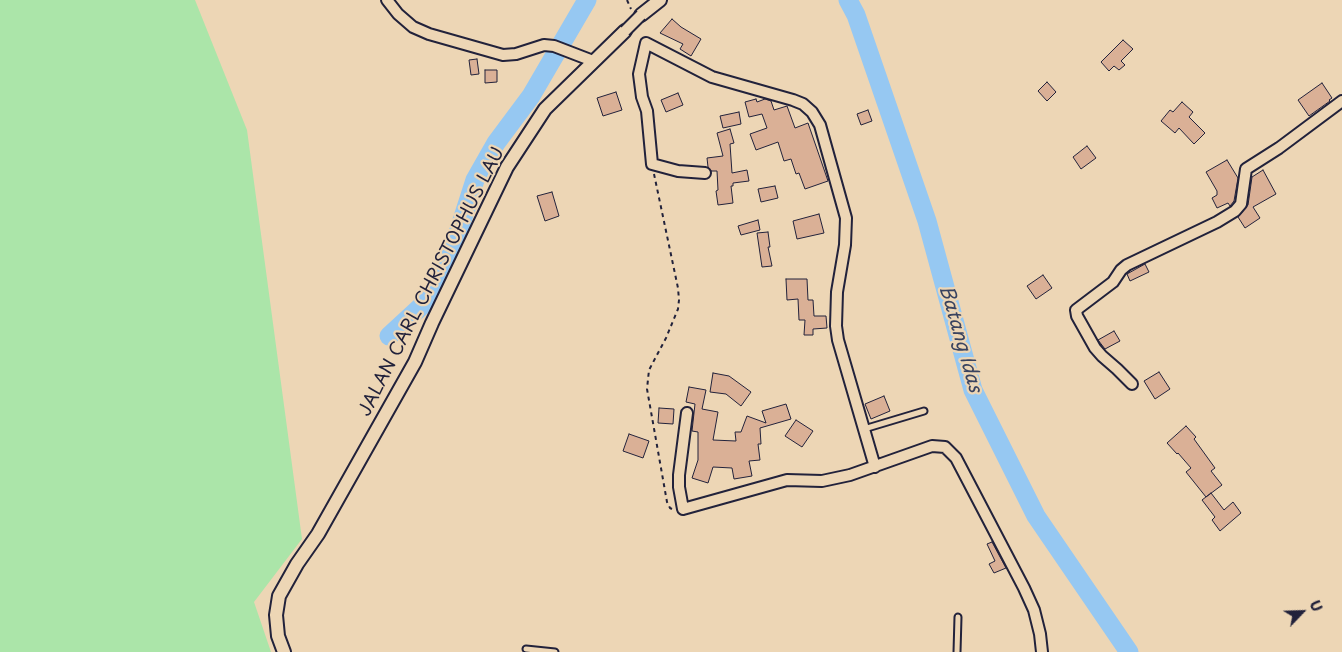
<!DOCTYPE html>
<style>
body{margin:0}
#map{position:relative;width:1342px;height:652px;overflow:hidden;background:#edd6b5;font-family:"Playpen Sans",sans-serif}
canvas{display:block}
.north{position:absolute;left:1277px;top:587px;width:50px;height:50px;-webkit-text-stroke:4px #edd6b5;paint-order:stroke;rotate:66deg;font-size:14px;font-weight:700;line-height:20px;text-align:center;color:#22223b}
.north::after{content:'';display:block;margin:auto;width:18px;height:22px;background:#22223b;clip-path:polygon(50% 0,100% 100%,50% 72%,0 100%)}
</style>
<div id="map">
<canvas width="1342" height="652"></canvas>
<div class="north">U</div>
</div>
<script>
const g = document.querySelector('canvas').getContext('2d');
g.lineJoin = 'round';
function fillPath(path, color) {
  g.fillStyle = color;
  g.fill(path, 'evenodd');
}
function shape(rows) {
  const path = new Path2D();
  for (const r of rows) {
    path.moveTo(r[0], r[1]);
    for (let i = 2; i < r.length; i += 2) path.lineTo(r[i], r[i + 1]);
  }
  return path;
}
function trace(path, color, width, dash) {
  g.strokeStyle = color;
  g.lineWidth = width;
  g.lineCap = dash ? 'butt' : 'round';
  g.setLineDash(dash || []);
  g.stroke(path);
}
function write(font, color, halo, rows, align = 'center') {
  g.font = font + ' "Playpen Sans",sans-serif';
  g.lineWidth = 4.5;
  g.setLineDash([]);
  g.textBaseline = 'middle';
  g.strokeStyle = halo;
  g.fillStyle = color;
  for (const [text, x, y, turn = 0] of rows) {
    g.save();
    g.translate(x, y);
    g.rotate((+turn || 0) * Math.PI / 180);
    g.textAlign = isNaN(turn) ? turn : align;
    if (halo) g.strokeText(text, 0, 0);
    g.fillText(text, 0, 0);
    g.restore();
  }
}
fillPath(shape([
 [0,0,195,0,247,130,302,539,254,602,271,652,0,652]
]), '#abe5a9');
trace(shape([
 [848,0,856,15,927,221,973,390,1036,516,1129,652],
 [389,336,440,289,475,180,496,143,531,96,587,0]
]), '#96c8f2', 19);
const building = shape([
 [672,19,681,27,701,39,691,56,680,49,683,44,660,33,672,19],
 [1123,40,1133,49,1121,61,1125,65,1119,70,1114,66,1109,71,1101,62,1123,40],
 [477,59,479,74,471,75,469,60,477,59],
 [485,70,497,70,497,82,485,83,485,70],
 [1047,82,1056,92,1047,101,1038,91,1047,82],
 [1322,83,1332,98,1329,100,1330,101,1309,116,1298,100,1322,83],
 [616,92,622,110,603,116,597,98,616,92],
 [678,93,683,105,666,112,661,100,678,93],
 [756,99,757,102,765,99,771,101,774,110,787,106,795,128,808,123,828,181,805,189,799,173,796,174,791,159,784,161,778,142,756,150,750,134,767,128,762,114,749,117,745,102,756,99],
 [1182,102,1193,112,1189,117,1205,133,1194,144,1179,128,1175,133,1161,121,1170,110,1173,112,1182,102],
 [868,110,872,121,861,125,857,114,868,110],
 [739,112,741,124,723,128,720,116,739,112],
 [730,129,734,143,730,144,732,173,747,170,749,181,733,183,733,186,731,186,733,203,718,205,716,191,718,190,717,171,711,171,708,167,707,158,723,156,717,133,730,129],
 [1087,146,1096,158,1081,169,1073,157,1087,146],
 [1227,160,1238,178,1234,201,1230,206,1228,203,1217,208,1212,198,1217,195,1217,191,1206,172,1227,160],
 [1263,170,1276,194,1253,207,1260,218,1245,228,1238,217,1248,205,1252,177,1263,170],
 [775,186,778,198,761,202,758,189,775,186],
 [552,192,559,216,545,221,537,196,552,192],
 [819,214,824,233,797,239,793,221,819,214],
 [758,220,760,230,741,235,738,226,758,220],
 [768,232,770,247,768,247,772,266,762,267,757,233,768,232],
 [1145,264,1149,272,1130,281,1127,274,1145,264],
 [1043,275,1052,288,1036,299,1027,286,1043,275],
 [786,279,807,279,808,300,813,300,814,316,826,316,827,328,813,329,813,335,804,335,805,320,799,320,798,299,787,300,786,279],
 [1114,331,1120,341,1105,349,1098,340,1114,331],
 [1159,372,1170,389,1155,399,1144,381,1159,372],
 [713,373,729,376,751,392,741,406,726,394,710,392,713,373],
 [689,387,706,390,702,409,718,412,713,440,736,441,735,432,741,432,747,416,766,423,762,411,786,404,791,419,760,428,761,444,758,444,760,460,749,461,752,476,734,479,732,468,713,467,708,483,692,478,698,460,698,432,692,431,695,404,686,402,689,387],
 [884,396,890,411,871,419,865,404,884,396],
 [659,408,674,409,673,424,658,423,659,408],
 [796,420,813,431,802,447,785,436,796,420],
 [1186,426,1196,437,1194,439,1215,468,1211,471,1222,485,1206,497,1186,472,1191,468,1178,453,1177,454,1167,443,1186,426],
 [629,434,649,441,643,458,623,451,629,434],
 [1211,493,1224,510,1233,502,1241,513,1220,531,1212,520,1215,517,1202,500,1211,493],
 [992,542,1006,568,994,573,989,564,995,561,987,544,992,542]
]);
fillPath(building, '#dab096');
trace(building, '#22223b', 1);
const service = shape([
 [864,429,924,411],
 [526,649,555,652],
 [957,652,958,617]
]);
const minor = shape([
 [387,0,398,14,413,27,429,34,503,55,516,54,544,45,554,46,593,61],
 [705,173,678,171,652,164,647,111,642,97,639,74,646,43,712,77,793,100,803,104,812,112,820,125,846,218,845,245,837,292,836,326,838,340,875,467],
 [1132,384,1117,369,1102,356,1095,348,1077,316,1076,310,1113,282,1121,270,1127,265,1217,222,1235,211,1241,204,1246,169,1279,148,1342,101],
 [687,413,679,475,679,487,683,509,787,480,822,481,850,475,932,446,945,447,956,458,1024,588,1034,610,1040,634,1042,652]
]);
const tertiary = shape([
 [641,15,660,0],
 [284,652,278,636,276,615,279,596,297,564,318,534,415,362,432,323,507,167,545,109,625,31]
]);
trace(service, '#22223b', 9);
trace(minor, '#22223b', 14);
trace(tertiary, '#22223b', 16);
trace(shape([
 [627,0,631,9],
 [654,174,678,288,679,300,678,309,666,338,649,370,647,389,667,502,670,508,674,510]
]), '#22223b', 2, [4, 4]);
trace(service, '#edd6b5', 5);
trace(minor, '#edd6b5', 10);
trace(tertiary, '#edd6b5', 12);
const minorBridge = shape([
 [625,31,641,15]
]);
trace(minorBridge, '#22223b', 14, []);
trace(minorBridge, '#edd6b5', 10);
write('18px', '#22223b', '#edd6b5', [
 ["JALAN CARL CHRISTOPHUS LAU",432,282,-63]
]);
write('italic 19px', '#394360', '#edd6b5', [
 ["Batang Idas",960,339,74]
]);
</script>
